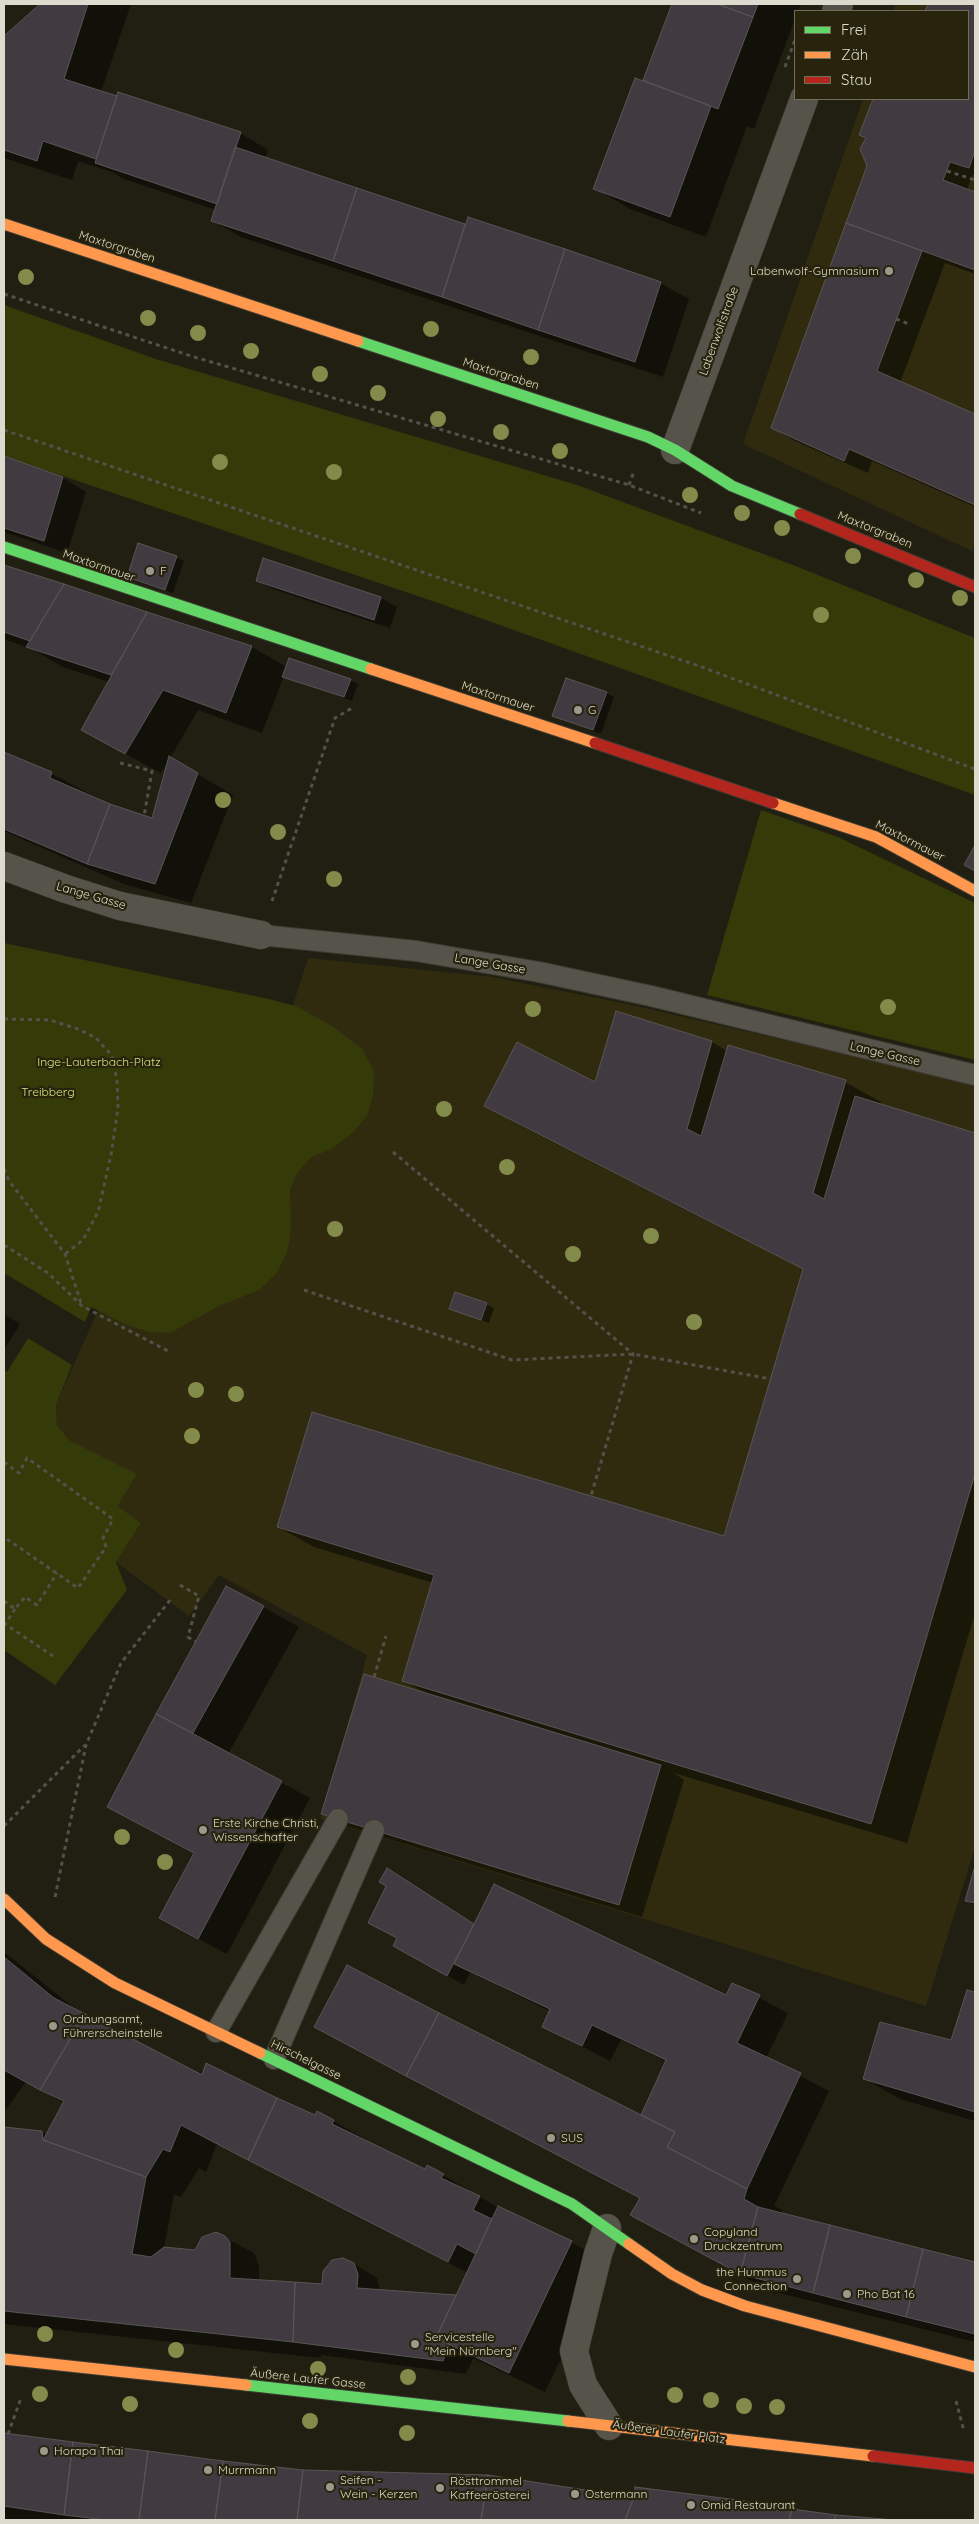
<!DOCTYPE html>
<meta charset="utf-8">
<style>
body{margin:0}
#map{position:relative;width:979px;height:2524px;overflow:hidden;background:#211f12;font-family:Quicksand,sans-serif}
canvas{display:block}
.frame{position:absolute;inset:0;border:5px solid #dddbcd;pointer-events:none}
.legend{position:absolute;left:794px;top:10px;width:175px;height:90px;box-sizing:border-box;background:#27230c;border:1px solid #706d59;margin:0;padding:6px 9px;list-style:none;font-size:15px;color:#dddbcd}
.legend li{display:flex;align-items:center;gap:10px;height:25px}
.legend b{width:25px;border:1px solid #706d59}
</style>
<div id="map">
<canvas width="979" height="2524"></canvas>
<div class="frame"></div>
<ul class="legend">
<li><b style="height:6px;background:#63d668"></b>Frei</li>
<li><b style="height:6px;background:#ff974d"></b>Zäh</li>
<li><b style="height:6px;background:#b3261e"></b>Stau</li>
</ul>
</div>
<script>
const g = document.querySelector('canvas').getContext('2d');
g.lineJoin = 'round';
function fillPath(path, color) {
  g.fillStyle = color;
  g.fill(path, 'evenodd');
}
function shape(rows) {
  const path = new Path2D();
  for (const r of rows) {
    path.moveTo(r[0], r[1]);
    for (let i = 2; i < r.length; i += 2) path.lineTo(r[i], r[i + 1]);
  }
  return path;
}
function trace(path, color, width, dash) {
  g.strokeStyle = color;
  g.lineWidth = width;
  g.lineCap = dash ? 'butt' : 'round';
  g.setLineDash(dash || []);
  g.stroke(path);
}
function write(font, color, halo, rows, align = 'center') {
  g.font = font + ' Quicksand,sans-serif';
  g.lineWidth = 4.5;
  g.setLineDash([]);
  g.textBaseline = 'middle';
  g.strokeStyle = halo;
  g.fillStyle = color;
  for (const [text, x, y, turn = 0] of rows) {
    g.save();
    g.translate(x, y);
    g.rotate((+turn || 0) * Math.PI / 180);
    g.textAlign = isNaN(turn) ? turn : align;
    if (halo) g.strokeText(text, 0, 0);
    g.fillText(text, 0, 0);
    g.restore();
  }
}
fillPath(shape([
 [896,4,975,4,975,543,972,551,743,444,863,99,968,99,968,11,893,11],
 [308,958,492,977,627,1004,975,1084,975,1847,926,2006,321,1819,367,1655,219,1575,189,1616,116,1562,141,1523,118,1506,137,1474,69,1440,57,1425,56,1405,238,994,293,1005]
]), '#302b0f');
fillPath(shape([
 [4,305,156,359,577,485,793,565,975,638,975,795,441,604,4,456],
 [761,810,838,837,975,903,975,1060,707,995],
 [4,943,269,999,298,1007,332,1026,362,1049,374,1071,373,1096,367,1116,352,1133,332,1149,311,1157,297,1173,290,1190,291,1231,287,1253,275,1275,259,1290,219,1306,170,1333,149,1332,127,1325,91,1307,85,1322,4,1273],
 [28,1338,72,1365,56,1405,57,1425,69,1440,137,1474,118,1506,141,1523,116,1562,127,1590,55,1685,4,1650,4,1370,7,1372]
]), '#343a08');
fillPath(shape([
 [44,4,131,4,101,92,240,133,268,150,265,159,466,226,660,283,689,299,663,377,241,237,213,221,216,210,124,179,112,172,78,161,72,180,4,158,4,39,22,20],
 [673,4,801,4,798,11,795,11,795,19,754,129,747,126,706,237,630,209,595,188,644,82],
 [930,4,975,4,975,175,973,174,967,190,975,193,975,274,945,263,900,383,975,416,975,507,872,461,868,473,795,441,772,428,868,166,867,138,861,135,874,99,968,99,968,11,927,11],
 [4,458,63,478,86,492,67,553,4,532],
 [176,557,184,561,173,593,136,581],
 [264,560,381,598,397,607,390,628,273,589,257,580],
 [4,566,252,647,287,667,350,680,358,684,352,701,284,676,262,733,198,710,170,758,233,795,191,903,124,884,4,831,4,754,52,774,110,805,153,820,168,762,161,773,118,750,109,682,63,667,32,649,4,639],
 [606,693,614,697,601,734,554,716],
 [617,1013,712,1042,727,1051,845,1082,881,1102,880,1105,975,1134,975,1613,907,1843,674,1773,684,1780,642,1917,346,1826,323,1813,425,1693,404,1681,433,1583,314,1547,278,1527,725,1538,804,1270,521,1126,486,1106,596,1083],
 [486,1304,494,1308,489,1323,451,1308],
 [4,1314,20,1324,4,1350],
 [227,1587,299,1627,228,1754,310,1798,227,1954,189,1934,195,1854,109,1807],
 [975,1870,975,1906,966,1900],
 [403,1879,475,1925,727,1996,733,1984,788,2013,766,2058,829,2091,774,2206,782,2210,781,2214,975,2263,975,2342,776,2292,776,2294,667,2235,641,2199,351,2047,641,2116,667,2062,621,2040,610,2061,543,2026,550,2011,470,1972,464,1985,394,1945,398,1938],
 [4,1952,79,2012,202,2076,316,2117,333,2121,369,2141,368,2143,426,2171,443,2175,499,2208,571,2242,607,2262,545,2392,473,2358,466,2374,321,2355,321,2358,4,2324,4,2128,42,2132,47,2135,65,2103,26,2082,4,2112],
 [217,2144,468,2273,457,2297,380,2291,377,2278,354,2264,323,2286,259,2281,259,2267,254,2253,216,2233,209,2234,198,2244,196,2251,164,2249,174,2194,181,2197,199,2168,206,2172],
 [968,1991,975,1993,975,2121,900,2099,865,2079,952,2041],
 [4,2434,303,2472,877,2520,4,2520]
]), '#0007');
const building = shape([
 [40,4,88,4,64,79,117,96,96,159,43,141,37,161,4,150,4,36,40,4],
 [672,4,717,4,753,17,718,109,643,80,672,4],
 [717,4,758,4,753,17,717,4],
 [928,4,975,4,975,150,969,168,950,162,943,180,975,192,975,270,846,223,867,166,860,149,866,138,859,135,873,99,968,99,968,11,925,11,928,4],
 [635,78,711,106,670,217,593,189,635,78],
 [118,92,241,132,217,204,95,163,118,92],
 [235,147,357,188,333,261,211,221,235,147],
 [357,188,465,224,442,297,333,261,357,188],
 [468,217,565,249,538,330,442,297,468,217],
 [846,223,922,251,877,371,975,414,975,505,849,449,844,461,771,428,846,223],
 [565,249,661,282,635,362,538,330,565,249],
 [4,456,63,477,44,541,4,528,4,456],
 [138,543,177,556,165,590,127,577,138,543],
 [263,558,381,597,374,620,256,581,263,558],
 [4,565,64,584,30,641,4,632,4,565],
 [64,584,147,612,111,675,26,647,64,584],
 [147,612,252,646,226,713,163,690,125,754,81,730,147,612],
 [289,658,351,679,344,697,282,677,289,658],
 [566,678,607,692,593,730,552,716,566,678],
 [4,752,52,772,50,778,110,804,87,864,4,829,4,752],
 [169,756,198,773,155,884,87,864,110,804,152,818,169,756],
 [975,845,975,871,964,865,975,845],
 [616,1011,712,1041,687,1129,701,1136,728,1045,846,1080,813,1193,824,1199,855,1096,975,1133,975,1474,871,1824,402,1681,434,1575,277,1527,312,1412,724,1536,803,1269,484,1106,517,1042,595,1082,616,1011],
 [455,1292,487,1303,481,1320,449,1309,455,1292],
 [226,1586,264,1606,193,1733,156,1714,226,1586],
 [364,1674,661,1765,619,1905,321,1814,364,1674],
 [156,1714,282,1781,198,1939,159,1918,194,1853,107,1807,156,1714],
 [975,1866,975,1903,965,1901,975,1866],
 [387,1868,474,1924,447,1976,393,1946,397,1938,368,1923,386,1886,379,1882,387,1868],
 [494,1884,726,1995,732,1983,760,1995,737,2043,801,2073,747,2189,667,2147,675,2132,641,2115,666,2060,592,2025,582,2046,542,2027,550,2009,454,1964,494,1884],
 [4,1957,54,1998,85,2014,40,2090,4,2070,4,1957],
 [347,1965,439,2013,406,2076,314,2027,347,1965],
 [967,1990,975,1992,975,2112,863,2079,880,2022,951,2040,967,1990],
 [439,2013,675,2132,667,2147,747,2189,744,2199,758,2207,740,2274,630,2215,640,2198,406,2076,439,2013],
 [85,2014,202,2075,206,2063,277,2098,248,2160,181,2125,170,2152,163,2149,146,2177,43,2140,64,2101,40,2090,85,2014],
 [277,2098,315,2115,317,2111,334,2120,332,2124,425,2169,427,2165,444,2174,441,2178,480,2196,473,2210,492,2219,476,2254,457,2244,448,2262,248,2160,277,2098],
 [4,2127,42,2131,43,2140,146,2177,132,2254,151,2257,164,2247,195,2250,202,2237,216,2232,225,2236,230,2242,230,2278,295,2282,293,2342,4,2311,4,2127],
 [498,2206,572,2241,509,2373,436,2338,498,2206],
 [758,2207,830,2225,813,2293,740,2274,758,2207],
 [830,2225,923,2249,906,2317,813,2293,830,2225],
 [923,2249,975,2262,975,2334,906,2317,923,2249],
 [343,2258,354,2263,358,2274,357,2288,456,2295,436,2338,450,2344,443,2361,293,2342,295,2282,322,2284,323,2271,332,2260,343,2258],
 [4,2433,73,2442,64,2515,4,2506,4,2433],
 [73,2442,148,2451,139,2520,106,2520,64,2515,73,2442],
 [148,2451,223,2461,215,2520,139,2520,148,2451],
 [223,2461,303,2470,297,2520,215,2520,223,2461],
 [303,2470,488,2475,481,2520,297,2520,303,2470],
 [488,2475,605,2493,634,2497,625,2520,481,2520,488,2475],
 [635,2487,738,2500,792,2509,789,2520,625,2520,634,2497,635,2487],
 [792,2509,836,2515,834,2520,789,2520,792,2509],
 [836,2515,895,2520,834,2520,836,2515]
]);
fillPath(building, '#413b41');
trace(building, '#585555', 1);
const lane = shape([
 [261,935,416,951,539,972,651,996,975,1075],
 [216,2032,338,1819],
 [274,2059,374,1830]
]);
const street = shape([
 [836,11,839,4],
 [675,450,804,99],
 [4,866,66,889,120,906,261,935],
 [607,2228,598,2254,574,2351,583,2385,609,2426]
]);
const fast = shape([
 [358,341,648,437,675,450,732,486,800,514],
 [4,547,371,669],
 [260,2053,572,2204,629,2244],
 [246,2385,568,2421]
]);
const slow = shape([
 [4,224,358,341],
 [371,669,595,743],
 [773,803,876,837,975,891],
 [4,1899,46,1939,115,1983,260,2053],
 [629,2244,672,2274,702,2290,745,2306,975,2367],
 [4,2359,246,2385],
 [568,2421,873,2456]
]);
const jam = shape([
 [800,514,975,587],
 [595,743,773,803],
 [873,2456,975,2468]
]);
trace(lane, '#3d3b32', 22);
trace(street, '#3d3b32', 29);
trace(fast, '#3d3b32', 13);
trace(slow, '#3d3b32', 13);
trace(jam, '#3d3b32', 13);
trace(shape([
 [785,67,795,40],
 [947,171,975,180],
 [4,294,191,356,629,485,701,513],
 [896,319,909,324],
 [4,430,699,666,975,769],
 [629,485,634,471],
 [120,763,152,771,144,816],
 [272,901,335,718,354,707],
 [4,1019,50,1020,78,1029,96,1038,112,1056,117,1080,118,1108,111,1155,98,1212,83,1240,65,1254],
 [393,1152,633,1354,591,1496],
 [4,1169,9,1181,65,1254,82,1306],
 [4,1245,48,1273,82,1306,170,1352],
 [304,1290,512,1360,633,1354,771,1379],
 [4,1462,19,1473,27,1458,113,1519,103,1538,106,1547,78,1588,4,1537],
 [180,1585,199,1596,188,1637,196,1642],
 [4,1601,15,1609,25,1597,37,1605,57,1573],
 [15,1609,5,1624,53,1656],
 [374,1677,386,1636],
 [4,1826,85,1745],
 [55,1897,86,1745,121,1663,170,1600],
 [956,2401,964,2431],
 [8,2434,21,2398]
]), '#535149', 3, [4, 4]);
trace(lane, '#56544a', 20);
trace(street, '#56544a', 28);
trace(fast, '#63d668', 11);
trace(slow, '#ff974d', 11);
trace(jam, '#b3261e', 11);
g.fillStyle = '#838b4b';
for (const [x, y] of [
 [26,277],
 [148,318],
 [431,329],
 [198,333],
 [251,351],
 [531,357],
 [320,374],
 [378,393],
 [438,419],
 [501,432],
 [560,451],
 [220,462],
 [334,472],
 [690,495],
 [742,513],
 [782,528],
 [853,556],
 [916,580],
 [960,598],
 [821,615],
 [223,800],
 [278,832],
 [334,879],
 [888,1007],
 [533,1009],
 [444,1109],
 [507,1167],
 [335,1229],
 [651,1236],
 [573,1254],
 [694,1322],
 [196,1390],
 [236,1394],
 [192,1436],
 [122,1837],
 [165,1862],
 [45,2334],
 [176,2350],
 [318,2369],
 [408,2377],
 [40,2394],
 [675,2395],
 [711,2400],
 [130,2404],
 [744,2406],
 [777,2407],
 [310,2421],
 [407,2433]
]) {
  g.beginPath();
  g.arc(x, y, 8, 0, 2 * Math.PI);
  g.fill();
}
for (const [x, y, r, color] of [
 [889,271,5,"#9b998c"],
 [150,571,5,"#9b998c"],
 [578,710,5,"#9b998c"],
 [203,1830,5,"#9b998c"],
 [53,2026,5,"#9b998c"],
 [551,2138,5,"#9b998c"],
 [694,2239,5,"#9b998c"],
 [797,2279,5,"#9b998c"],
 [847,2294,5,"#9b998c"],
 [415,2344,5,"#9b998c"],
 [44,2451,5,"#9b998c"],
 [208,2470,5,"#9b998c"],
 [330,2487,5,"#9b998c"],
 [440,2488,5,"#9b998c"],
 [575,2494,5,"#9b998c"],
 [691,2505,5,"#9b998c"]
]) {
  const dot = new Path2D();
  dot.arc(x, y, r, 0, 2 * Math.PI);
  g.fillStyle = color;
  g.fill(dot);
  trace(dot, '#27230c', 2);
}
write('12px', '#dddbcd', '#27230c', [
 ["Maxtorgraben",117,247,18],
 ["Labenwolfstraße",719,331,-70],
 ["Maxtorgraben",501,374,18],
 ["Maxtorgraben",875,530,22],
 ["Maxtormauer",99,566,19],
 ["Maxtormauer",498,697,18],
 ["Maxtormauer",910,841,27],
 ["Lange Gasse",91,896,16],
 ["Lange Gasse",490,964,10],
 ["Lange Gasse",885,1054,13],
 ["Hirschelgasse",306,2060,26],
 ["Äußere Laufer Gasse",308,2379,6],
 ["Äußerer Laufer Platz",669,2432,8]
]);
write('12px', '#dddbcd', '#27230c', [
 ["Labenwolf-Gymnasium",879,271,"right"],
 ["F",160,571],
 ["G",588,710],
 ["Erste Kirche Christi,",213,1823],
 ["Wissenschafter",213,1837],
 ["Ordnungsamt,",63,2019],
 ["Führerscheinstelle",63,2033],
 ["SUS",561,2138],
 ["Copyland",704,2232],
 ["Druckzentrum",704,2246],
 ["the Hummus",787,2272,"right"],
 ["Connection",787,2286,"right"],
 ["Pho Bat 16",857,2294],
 ["Servicestelle",425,2337],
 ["\"Mein Nürnberg\"",425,2351],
 ["Horapa Thai",54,2451],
 ["Murrmann",218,2470],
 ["Seifen -",340,2480],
 ["Wein - Kerzen",340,2494],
 ["Rösttrommel",450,2481],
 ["Kaffeerösterei",450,2495],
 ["Ostermann",585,2494],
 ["Omid Restaurant",701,2505]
], 'left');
write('12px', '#d3e47a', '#27230c', [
 ["Inge-Lauterbach-Platz",99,1062],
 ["Treibberg",48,1092]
]);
</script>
